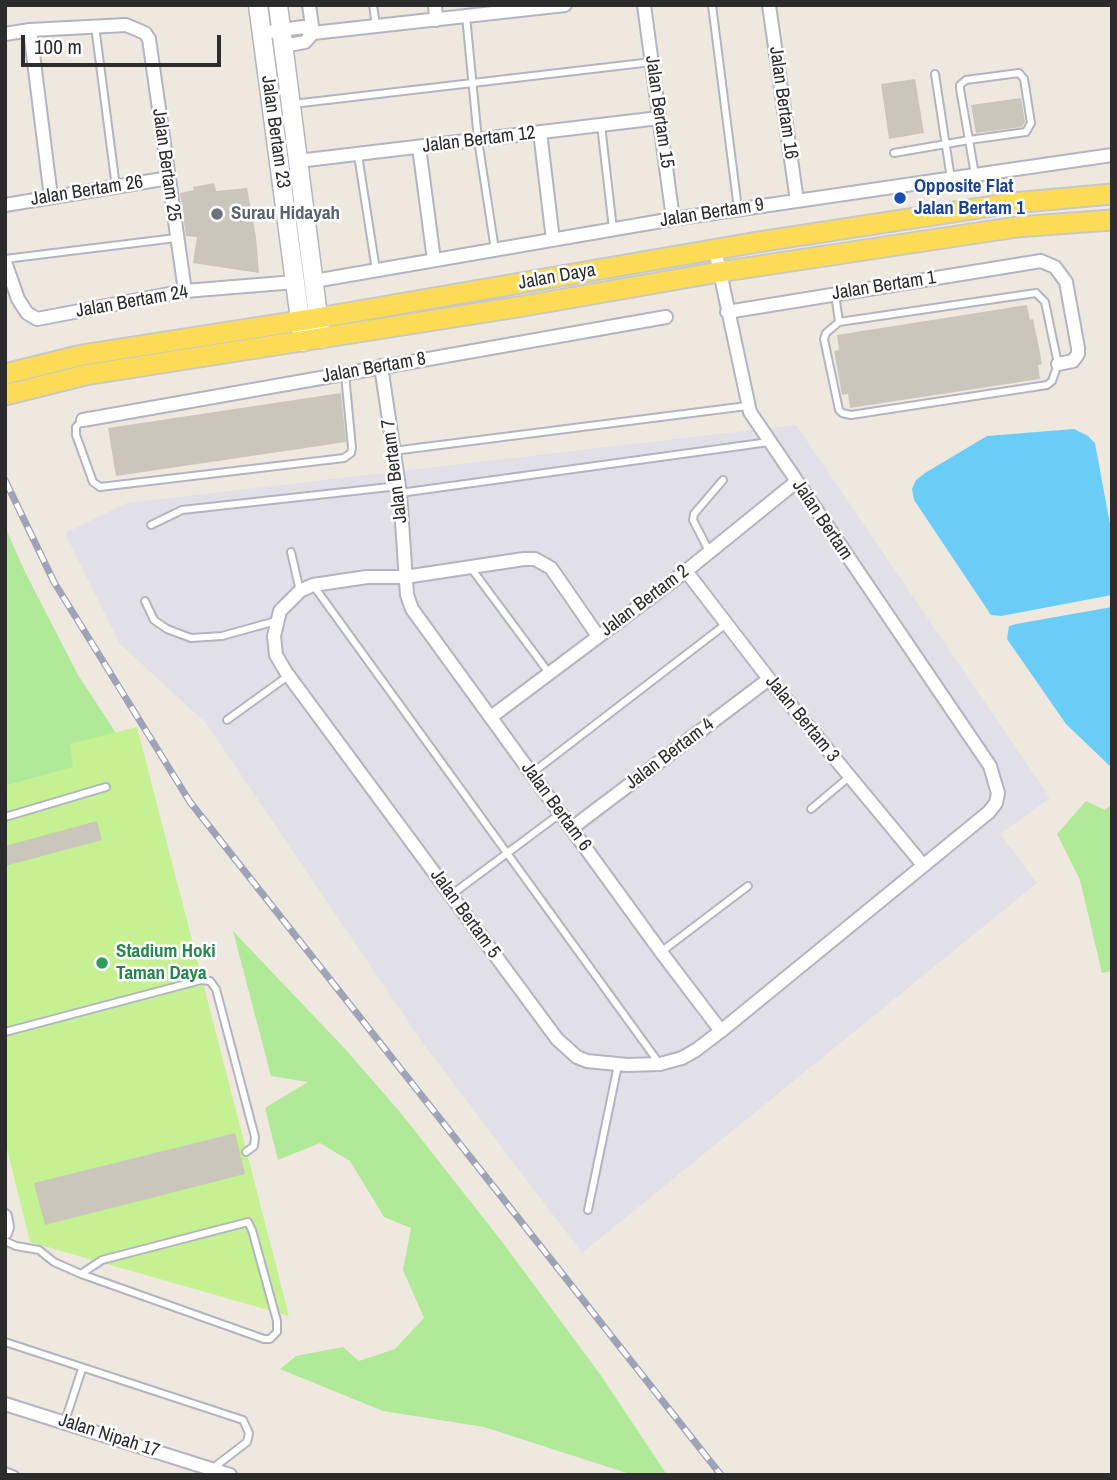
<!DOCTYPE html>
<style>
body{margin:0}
#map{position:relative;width:1117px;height:1480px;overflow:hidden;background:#efe8de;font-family:"Archivo Narrow",sans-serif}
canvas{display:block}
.frame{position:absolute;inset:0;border:7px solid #2c2c2c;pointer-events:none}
.scale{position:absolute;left:21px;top:35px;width:200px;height:32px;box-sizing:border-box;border:4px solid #2c2c2c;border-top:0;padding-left:9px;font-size:21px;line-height:24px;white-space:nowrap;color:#2c2c2c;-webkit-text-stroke:5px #fff;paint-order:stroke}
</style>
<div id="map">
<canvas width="1117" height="1480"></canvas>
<div class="frame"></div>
<div class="scale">100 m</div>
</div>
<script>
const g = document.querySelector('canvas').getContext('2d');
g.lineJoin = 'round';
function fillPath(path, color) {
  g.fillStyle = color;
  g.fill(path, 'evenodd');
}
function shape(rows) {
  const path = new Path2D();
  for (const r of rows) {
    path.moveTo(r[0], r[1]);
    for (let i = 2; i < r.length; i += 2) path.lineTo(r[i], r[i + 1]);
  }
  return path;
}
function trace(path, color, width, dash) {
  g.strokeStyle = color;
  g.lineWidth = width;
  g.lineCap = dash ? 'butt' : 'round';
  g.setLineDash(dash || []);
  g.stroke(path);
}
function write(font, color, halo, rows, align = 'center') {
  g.font = font + ' "Archivo Narrow",sans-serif';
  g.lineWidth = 5;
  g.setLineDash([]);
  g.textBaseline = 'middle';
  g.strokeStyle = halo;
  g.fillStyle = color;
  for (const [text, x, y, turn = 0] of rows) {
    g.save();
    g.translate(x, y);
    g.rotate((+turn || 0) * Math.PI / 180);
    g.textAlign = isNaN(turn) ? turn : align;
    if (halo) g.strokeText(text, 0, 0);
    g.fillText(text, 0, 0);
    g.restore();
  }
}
fillPath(shape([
 [796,425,1050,798,1000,834,1037,883,582,1253,422,1042,206,723,120,644,65,533,127,503]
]), '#e1dfe7');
fillPath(shape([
 [5,527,25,572,78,675,116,733,71,744,74,767,5,786],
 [1086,801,1105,810,1112,804,1111,971,1102,973,1080,880,1057,834],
 [233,931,347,1051,400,1112,503,1243,602,1377,667,1475,633,1475,484,1427,383,1411,280,1369,296,1356,343,1347,359,1361,395,1349,424,1318,403,1270,411,1228,384,1217,350,1161,320,1143,278,1160,265,1108,308,1082,271,1076]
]), '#b0e997');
fillPath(shape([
 [137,727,289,1316,30,1242,5,1141,5,786,73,767,70,744]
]), '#c5f192');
fillPath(shape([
 [1074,429,1088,436,1095,443,1112,535,1112,595,1001,616,991,615,914,500,912,489,916,480,925,473,987,436],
 [1112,607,1112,768,1066,724,1007,639,1009,626,1016,624]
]), '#6acdf8');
fillPath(shape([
 [915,79,924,133,889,139,881,84],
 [1021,98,1025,122,1022,127,976,133,971,105],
 [214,183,216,191,247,188,256,237,259,273,193,263,197,237,186,236,180,193,194,190,193,187],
 [1027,305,1030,320,1033,319,1039,348,1042,364,1038,365,1040,379,850,408,848,394,842,395,834,351,839,350,837,335],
 [341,393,346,442,116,476,108,428],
 [97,821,102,840,5,866,5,846],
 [235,1133,245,1174,45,1225,34,1183]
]), '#cac6bc');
const lane = shape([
 [373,5,376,26],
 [712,5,738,209],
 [466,16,478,140,495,250],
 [95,26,116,187],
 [935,74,951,179],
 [293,104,652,62],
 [601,125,613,229],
 [894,153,969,140,1026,132,1031,123,1024,79,1019,73,966,80,960,85,960,89,969,140,975,175],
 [358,155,376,270],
 [5,259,176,238],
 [1036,293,1045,302,1058,364,1052,381,1047,385,851,415,842,413,839,410,824,339,826,333,839,322,1036,293],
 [835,294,839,322],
 [83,420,76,427,76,435,93,482,100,487,344,458,351,453,352,448,345,374],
 [393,451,747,406],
 [400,493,769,442],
 [151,525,182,510,399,486],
 [709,551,693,520,694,514,723,480],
 [291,552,300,591],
 [471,568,549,673],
 [313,585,659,1063],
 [145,601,154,620,167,629,191,638,222,636,276,621],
 [227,720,288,676],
 [532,773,726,624],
 [811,809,849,777],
 [5,817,106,787],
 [451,895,561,813],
 [661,952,748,886],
 [5,1032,201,980,210,981,216,989,255,1137,254,1146,246,1152],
 [588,1210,618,1065],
 [5,1241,16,1246,39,1250,54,1262,81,1274,264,1339,270,1339,277,1332,277,1321,252,1230,248,1222,102,1260,81,1274],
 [5,1342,243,1420,249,1433,247,1442,213,1468],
 [65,1421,82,1369],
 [5,1471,15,1475]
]);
const street = shape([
 [309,5,313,33],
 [435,5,436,20],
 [644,5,673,219],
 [769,5,797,201],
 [30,30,51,197],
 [262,33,303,27,313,33,565,5],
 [5,34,30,30,126,25,145,33,149,39,185,291],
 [283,46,305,42,313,33],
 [540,132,553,240],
 [419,147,434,260],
 [298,161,659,118],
 [5,205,169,178],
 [5,262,18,299,27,313,37,319,185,291,295,282],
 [314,281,673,219,1112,155],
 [727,312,1041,261,1055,267,1066,282,1078,348,1078,354,1073,361,1058,364],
 [381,366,400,493,407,595,412,609,661,952,721,1031],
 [83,420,666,317],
 [686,571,769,679,923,865],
 [598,636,551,568,535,559,524,559,405,577,367,577,313,585,300,591,280,611,274,636,276,655,286,672,557,1039,577,1057,587,1061,627,1065,660,1064,682,1058,696,1050,721,1031,989,812,996,803,998,793,990,766,750,412,715,249],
 [491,717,686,571,796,482],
 [572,828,769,679],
 [5,1216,7,1227,5,1233],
 [5,1404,230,1475]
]);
const secondary = shape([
 [258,5,303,342],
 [278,5,321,339]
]);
const primary = shape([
 [5,374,82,355,318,318,758,242,1012,203,1112,194],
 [5,395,85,375,524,306,719,272,1017,227,1112,220]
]);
trace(lane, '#b2b4c1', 10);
trace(street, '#b2b4c1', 16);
trace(secondary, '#b2b4c1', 21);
trace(primary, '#c8c8c8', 23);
trace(lane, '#fff', 6);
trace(street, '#fff', 12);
trace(secondary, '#fff', 18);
trace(primary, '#fcdc56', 19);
const rail = shape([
 [5,480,54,582,190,802,721,1475]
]);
trace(rail, '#a0a2b8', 7);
trace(rail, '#fff', 4.5, [13]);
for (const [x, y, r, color] of [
 [900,198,7,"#1a4fb4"],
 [217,214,7,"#6b7280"],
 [102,963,7,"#2e9e5b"]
]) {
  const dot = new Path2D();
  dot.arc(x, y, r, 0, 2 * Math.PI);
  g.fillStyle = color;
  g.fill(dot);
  trace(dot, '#fff', 2.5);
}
write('19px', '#2c2c2c', '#fff', [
 ["Jalan Bertam 16",783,103,82],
 ["Jalan Bertam 15",659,112,82],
 ["Jalan Bertam 23",275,132,82],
 ["Jalan Bertam 12",479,140,-7],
 ["Jalan Bertam 25",166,165,82],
 ["Jalan Bertam 26",87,191,-9],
 ["Jalan Bertam 9",712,213,-9],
 ["Jalan Daya",557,277,-10],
 ["Jalan Bertam 1",884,286,-9],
 ["Jalan Bertam 24",132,302,-10],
 ["Jalan Bertam 8",374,368,-10],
 ["Jalan Bertam 7",395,471,-97],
 ["Jalan Bertam",822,520,56],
 ["Jalan Bertam 2",645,601,-37],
 ["Jalan Bertam 3",802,719,51],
 ["Jalan Bertam 4",670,754,-37],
 ["Jalan Bertam 6",556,807,54],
 ["Jalan Bertam 5",465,914,54],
 ["Jalan Nipah 17",109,1436,18]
]);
write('bold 19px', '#164399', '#fff', [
 ["Opposite Flat",914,187],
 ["Jalan Bertam 1",914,209]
], 'left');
write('bold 19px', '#5b616d', '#fff', [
 ["Surau Hidayah",231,214]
], 'left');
write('bold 19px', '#27864d', '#fff', [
 ["Stadium Hoki",116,952],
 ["Taman Daya",116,974]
], 'left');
</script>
